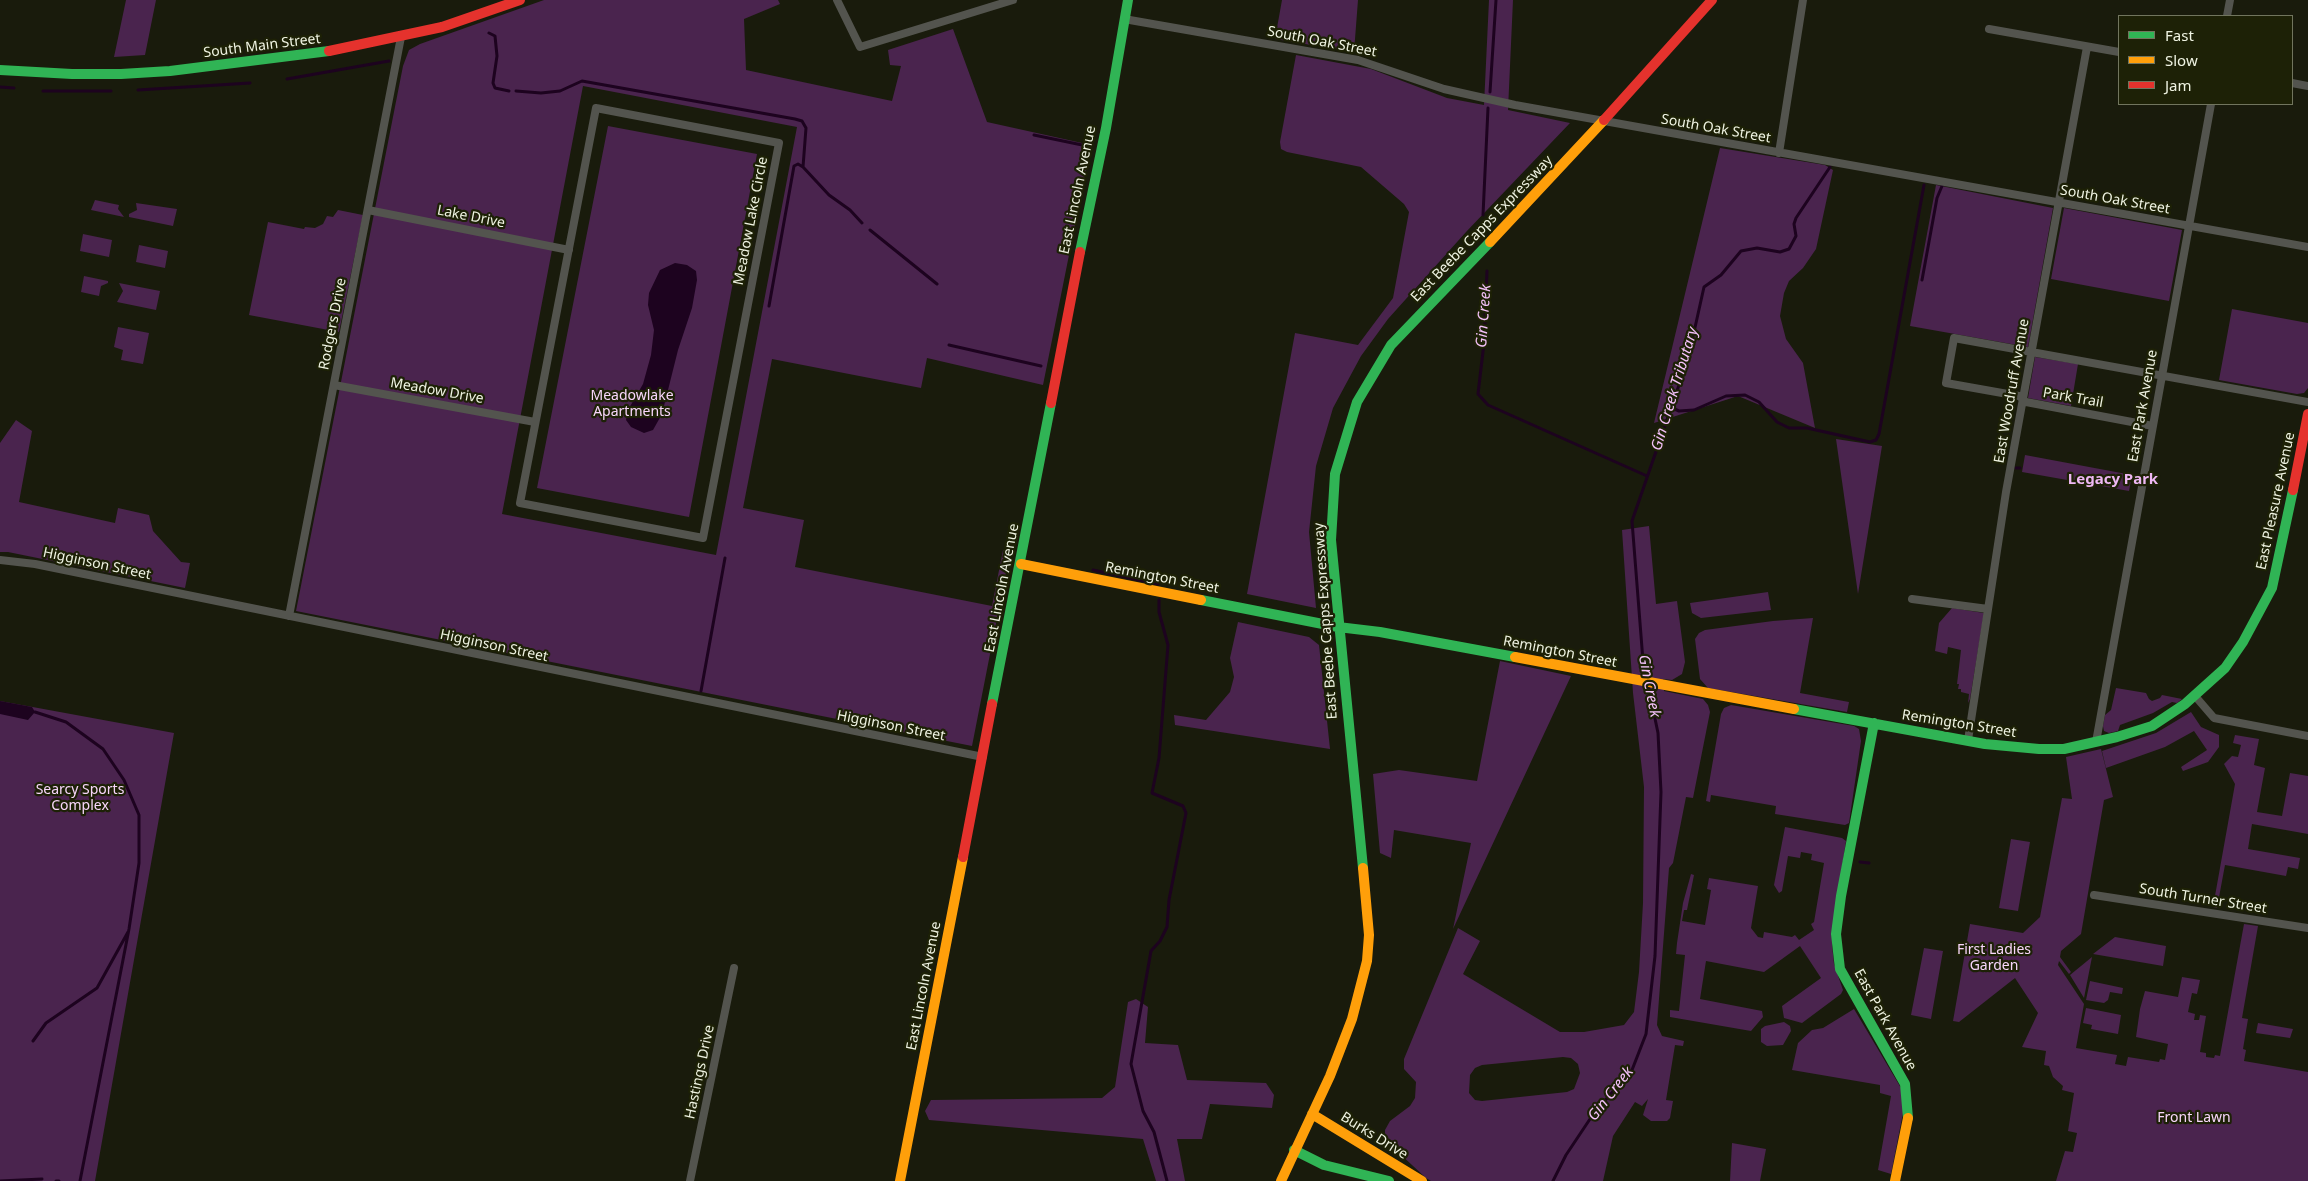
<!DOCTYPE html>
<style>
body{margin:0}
#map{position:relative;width:2308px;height:1181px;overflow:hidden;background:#191b0c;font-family:"Noto Sans",sans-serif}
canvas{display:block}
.legend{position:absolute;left:2118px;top:15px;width:175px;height:90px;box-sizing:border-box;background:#1d2106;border:1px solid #71755e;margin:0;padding:6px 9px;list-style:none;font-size:15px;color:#eff3e2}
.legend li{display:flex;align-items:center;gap:10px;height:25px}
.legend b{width:25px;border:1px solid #71755e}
</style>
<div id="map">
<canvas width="2308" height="1181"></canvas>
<ul class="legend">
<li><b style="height:6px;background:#30b455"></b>Fast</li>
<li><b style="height:6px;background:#ff9f0a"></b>Slow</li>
<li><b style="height:6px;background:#e5322d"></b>Jam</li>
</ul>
</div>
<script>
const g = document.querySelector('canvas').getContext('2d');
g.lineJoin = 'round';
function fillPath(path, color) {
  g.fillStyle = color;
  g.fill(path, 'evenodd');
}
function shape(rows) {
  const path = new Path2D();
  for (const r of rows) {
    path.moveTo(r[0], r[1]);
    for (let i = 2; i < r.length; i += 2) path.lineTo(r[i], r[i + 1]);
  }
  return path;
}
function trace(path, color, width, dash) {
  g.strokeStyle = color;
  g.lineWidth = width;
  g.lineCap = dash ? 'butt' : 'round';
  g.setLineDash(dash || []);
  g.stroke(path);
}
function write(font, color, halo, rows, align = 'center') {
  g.font = font + ' "Noto Sans",sans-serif';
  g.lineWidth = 4.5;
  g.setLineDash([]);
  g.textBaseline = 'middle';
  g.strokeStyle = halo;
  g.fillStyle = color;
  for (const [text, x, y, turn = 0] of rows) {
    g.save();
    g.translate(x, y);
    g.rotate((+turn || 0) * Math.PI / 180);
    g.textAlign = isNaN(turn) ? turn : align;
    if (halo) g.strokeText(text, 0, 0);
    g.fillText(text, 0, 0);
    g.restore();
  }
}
fillPath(shape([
 [126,0,156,0,145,55,114,57],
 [544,0,778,0,780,4,744,19,746,70,892,101,901,66,890,65,888,50,953,29,987,122,1091,145,1043,385,927,358,921,388,772,359,743,508,804,520,795,567,992,606,1003,550,1010,552,972,746,296,611,403,66,409,50,420,44],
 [583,86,797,127,716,555,502,514],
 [1282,0,1358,0,1354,52,1275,39],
 [1489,0,1513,0,1508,110,1570,123,1466,232,1388,319,1361,356,1333,408,1316,466,1309,532,1316,608,1247,594,1295,333,1358,345,1393,298,1409,212,1404,204,1361,167,1287,152,1281,149,1280,142,1296,55,1371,69,1447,98,1484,105],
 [608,126,757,154,689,517,537,488],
 [1720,148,1825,165,1833,170,1816,249,1803,268,1789,281,1784,293,1780,316,1786,339,1803,363,1815,428,1738,396,1654,423],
 [1936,185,2053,208,2028,347,1910,326],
 [95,200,119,205,118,209,124,217,91,210],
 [136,203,177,209,173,226,129,217,129,214,137,210],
 [2064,208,2182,230,2169,301,2051,279],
 [338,210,363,215,339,332,249,315,268,222,304,229,305,227,315,228,323,224,327,216,333,217],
 [83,234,112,240,109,257,80,251],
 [139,245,168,251,165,268,136,262],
 [84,276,108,281,108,283,101,286,99,296,81,292],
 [119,283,160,291,156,310,117,302,123,291],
 [2232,309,2308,323,2308,388,2304,393,2297,394,2219,380],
 [118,327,149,333,143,364,121,360,123,350,114,347],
 [2035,357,2078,364,2071,406,2028,398],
 [16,420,32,431,19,502,115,523,118,508,149,515,153,531,181,562,190,563,185,588,8,552,0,552,0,443],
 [1836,439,1882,446,1858,594],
 [2025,455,2132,475,2129,491,2022,472],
 [1649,526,1656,604,1677,601,1685,662,1682,674,1672,680,1663,679,1664,691,1703,699,1708,705,1710,712,1693,798,1686,797,1673,863,1669,868,1657,1025,1662,1036,1684,1041,1683,1046,1675,1045,1666,1100,1673,1101,1670,1118,1667,1121,1651,1121,1643,1115,1648,1099,1642,1106,1635,1102,1613,1136,1603,1181,1431,1181,1426,1178,1385,1140,1385,1130,1390,1121,1410,1106,1415,1098,1416,1082,1404,1069,1404,1059,1458,928,1480,941,1463,974,1560,1032,1584,1032,1624,1025,1634,1012,1639,972,1643,903,1644,787,1633,693,1622,530],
 [1563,1057,1571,1058,1578,1064,1580,1073,1574,1089,1567,1092,1482,1101,1475,1100,1469,1093,1470,1075,1475,1068,1482,1065],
 [1768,592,1771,610,1701,618,1692,613,1690,603],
 [1952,608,1984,613,1970,699,1968,703,1969,694,1961,692,1961,689,1958,689,1959,684,1957,684,1961,650,1948,647,1947,654,1935,651,1939,623],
 [1813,618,1800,693,1849,702,1847,712,1708,688,1700,679,1695,639,1699,633,1705,630,1773,621],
 [1238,622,1309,637,1319,645,1330,749,1175,725,1174,715,1206,720,1230,692,1234,677,1230,658],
 [1500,661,1571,676,1453,929,1471,843,1394,830,1391,858,1380,853,1373,774,1399,770,1477,781],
 [2116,688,2146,693,2149,699,2152,701,2160,698,2162,695,2182,699,2177,703,2172,702,2153,713,2120,725,2118,731,2109,733,2104,731,2103,726,2105,715,2111,710],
 [0,701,174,733,95,1181,0,1181],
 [1731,705,1854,726,1859,729,1861,741,1849,823,1845,825,1775,814,1776,806,1711,795,1710,802,1706,801,1721,714,1724,708],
 [2191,712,2201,727,2219,735,2219,747,2208,762,2183,771,2181,767,2207,750,2194,731,2165,747,2106,768,2102,751,2156,733],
 [2235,735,2259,739,2254,765,2265,768,2257,812,2282,816,2290,773,2308,776,2308,834,2252,824,2248,849,2300,858,2298,869,2288,867,2286,876,2225,865,2217,908,2213,907,2235,784,2224,764,2232,756,2238,757,2241,745,2233,743],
 [2101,749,2113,797,2104,800,2081,934,2061,951,2060,957,2071,972,2069,974,2059,961,2058,965,2084,1004,2076,1048,2117,1055,2115,1064,2126,1066,2128,1057,2159,1062,2160,1059,2165,1060,2168,1044,2136,1037,2140,1009,2145,991,2178,997,2182,977,2200,980,2197,994,2192,993,2188,1012,2195,1014,2194,1020,2199,1020,2200,1015,2206,1016,2200,1052,2206,1053,2206,1057,2214,1058,2215,1055,2220,1056,2244,924,2258,926,2242,1018,2248,1019,2243,1049,2246,1050,2244,1061,2308,1072,2308,1181,2056,1181,2065,1151,2073,1152,2077,1133,2068,1131,2074,1093,2062,1090,2063,1086,2053,1077,2049,1066,2044,1065,2046,1051,2022,1047,2038,1013,2015,978,1959,1022,1953,1021,1970,924,2023,933,2040,917,2062,798,2072,799,2066,757],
 [1785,827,1842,838,1846,841,1833,926,1832,945,1834,964,1843,990,1841,994,1802,1023,1784,1018,1782,1006,1821,978,1800,946,1764,972,1706,961,1700,999,1762,1011,1763,1017,1751,1031,1670,1017,1670,1010,1679,1011,1685,955,1676,954,1677,943,1683,903,1691,874,1694,875,1687,910,1684,910,1682,921,1705,925,1711,890,1707,889,1709,878,1758,886,1751,928,1758,937,1763,938,1764,932,1792,937,1795,935,1799,940,1814,930,1811,924,1814,922,1824,863,1811,860,1812,854,1801,852,1800,858,1788,856,1782,891,1779,893,1774,885],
 [2011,839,2030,842,2018,911,1999,908],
 [2115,937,2166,946,2163,966,2093,954],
 [1924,948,1943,951,1931,1019,1911,1015],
 [2092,957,2084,998,2070,975],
 [2090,981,2123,988,2122,994,2110,992,2108,1000,2104,1003,2086,1000],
 [1136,999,1148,1007,1145,1043,1178,1045,1187,1080,1266,1083,1274,1095,1272,1108,1210,1104,1202,1139,1177,1139,1185,1181,1156,1181,1143,1139,929,1120,925,1111,931,1100,1102,1098,1115,1087,1128,1002],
 [2086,1008,2121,1015,2118,1034,2091,1029,2092,1025,2083,1023],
 [1854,1009,1901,1088,1904,1108,1891,1174,1878,1170,1891,1096,1880,1093,1880,1085,1792,1070,1798,1043,1812,1030,1823,1028],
 [1784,1022,1790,1026,1791,1031,1783,1045,1767,1046,1761,1042,1761,1029,1765,1026],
 [2258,1023,2293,1029,2290,1038,2256,1033],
 [1732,1143,1766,1149,1760,1181,1730,1181]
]), '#4a244e');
fillPath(shape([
 [675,263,687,265,696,271,697,280,692,308,678,350,662,414,653,430,644,433,631,427,626,420,628,410,643,384,651,355,654,330,648,305,649,293,660,270],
 [0,701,32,707,35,712,28,720,0,714]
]), '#1d031f');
trace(shape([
 [489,33,495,36,497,56,493,83,495,88,509,91],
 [287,79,389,61],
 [0,87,14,88],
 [138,90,250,83],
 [43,91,111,91],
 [516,91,541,93,560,91,582,81,795,119,802,121,806,128,803,167],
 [1490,92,1496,0],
 [1034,135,1087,146],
 [1483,215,1488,108],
 [870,230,937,284],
 [1487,271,1484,343,1478,394,1488,405,1647,476],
 [1922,280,1937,198,1942,186],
 [769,306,794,166,798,164,803,167,829,195,850,210,862,223],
 [949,345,1041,366],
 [1672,408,1679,411,1694,410,1726,396,1745,395,1759,402,1777,422,1789,428,1807,428,1870,442,1876,440,1879,434,1924,185],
 [2016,468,2020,468],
 [1093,570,1158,584],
 [1159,600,1159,612,1168,645,1159,758,1152,793,1183,806,1186,813,1169,900,1167,927,1160,941,1151,951,1131,1064,1143,1111,1154,1132,1167,1181],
 [701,691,725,558],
 [35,712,66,722,103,749,124,780,139,815,139,863,129,929,80,1181],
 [1860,862,1869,863],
 [33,1041,46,1023,97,988,128,932],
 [0,1181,42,1179],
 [56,1181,59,1181],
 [1553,1181,1566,1155,1594,1113,1632,1070,1646,1034,1655,956,1661,792,1658,733,1643,661,1632,521,1688,359,1704,287,1721,275,1741,251,1757,248,1780,252,1789,249,1796,236,1794,224,1796,218,1830,167]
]), '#1d031f', 3);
trace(shape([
 [837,0,860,47,1013,0],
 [2227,16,2230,0],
 [1124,19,1358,60,1444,89,1515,105,2308,247],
 [1989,29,2119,52],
 [2292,83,2308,86],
 [596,108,779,143,703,538,520,503,596,108],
 [1779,153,1803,0],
 [368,210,569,250],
 [334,385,535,422],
 [2153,426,2026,402,2019,396,1946,383,1954,338,2308,402],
 [0,560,35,564,983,757],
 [1912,599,1988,609],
 [289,616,401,37],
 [2195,696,2214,718,2308,736],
 [1968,740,2006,492,2087,47],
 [2096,742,2211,104],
 [2094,895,2308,928],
 [690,1181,734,968]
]), '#53544e', 8);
trace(shape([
 [0,70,72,74,121,74,170,71,329,51],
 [1080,252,1106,128,1128,0],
 [1201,600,1338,627,1380,632,1515,657],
 [992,704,1051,403],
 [1794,709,1985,744,2039,749,2064,749,2117,737,2152,726,2185,704,2225,668,2243,642,2272,588,2293,490],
 [1874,723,1841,896,1836,934,1840,969,1905,1084,1908,1118],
 [1363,868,1331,540,1335,474,1357,402,1391,345,1490,242],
 [1294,1150,1324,1165,1389,1181]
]), '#30b455', 10);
trace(shape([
 [1490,242,1604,120],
 [1021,564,1201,600],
 [1515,657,1794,709],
 [1312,1114,1422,1181],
 [900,1181,963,857],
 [1281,1181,1330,1076,1352,1019,1367,961,1369,935,1363,868],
 [1895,1181,1908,1118]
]), '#ff9f0a', 10);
trace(shape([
 [329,51,442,27,520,0],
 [1604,120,1712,0],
 [1051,403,1080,252],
 [2293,490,2308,414],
 [963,857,992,704]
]), '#e5322d', 10);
write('14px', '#eff3e2', '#1d2106', [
 ["South Oak Street",1322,42,11],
 ["South Main Street",262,46,-7],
 ["South Oak Street",1716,129,10],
 ["East Lincoln Avenue",1078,190,-78],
 ["South Oak Street",2115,200,10],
 ["Lake Drive",471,217,11],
 ["Meadow Lake Circle",751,221,-79],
 ["East Beebe Capps Expressway",1482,229,-46],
 ["Rodgers Drive",333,324,-79],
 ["Meadow Drive",437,391,10],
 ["East Woodruff Avenue",2012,391,-80],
 ["Park Trail",2073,398,10],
 ["East Park Avenue",2143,406,-80],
 ["East Pleasure Avenue",2276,501,-78],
 ["Higginson Street",97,564,12],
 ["Remington Street",1162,578,11],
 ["East Lincoln Avenue",1002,588,-79],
 ["East Beebe Capps Expressway",1326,621,-94],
 ["Higginson Street",494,646,12],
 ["Remington Street",1560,652,11],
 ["Remington Street",1959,724,9],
 ["Higginson Street",891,726,11],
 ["South Turner Street",2203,899,9],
 ["East Lincoln Avenue",924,986,-79],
 ["East Park Avenue",1885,1020,61],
 ["Hastings Drive",700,1072,-78],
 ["Burks Drive",1374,1136,32]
]);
write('14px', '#f8d6fb', '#1d2106', [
 ["Meadowlake",632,396],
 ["Apartments",632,412],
 ["Searcy Sports",80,790],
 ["Complex",80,806],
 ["First Ladies",1994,950],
 ["Garden",1994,966],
 ["Front Lawn",2194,1118]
]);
write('italic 15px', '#f4c1f9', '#1d2106', [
 ["Gin Creek",1484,316,-86],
 ["Gin Creek Tributary",1675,389,-73],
 ["Gin Creek",1649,686,79],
 ["Gin Creek",1611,1094,-52]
]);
write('bold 15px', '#eeb8f4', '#1d2106', [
 ["Legacy Park",2113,480]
]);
</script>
